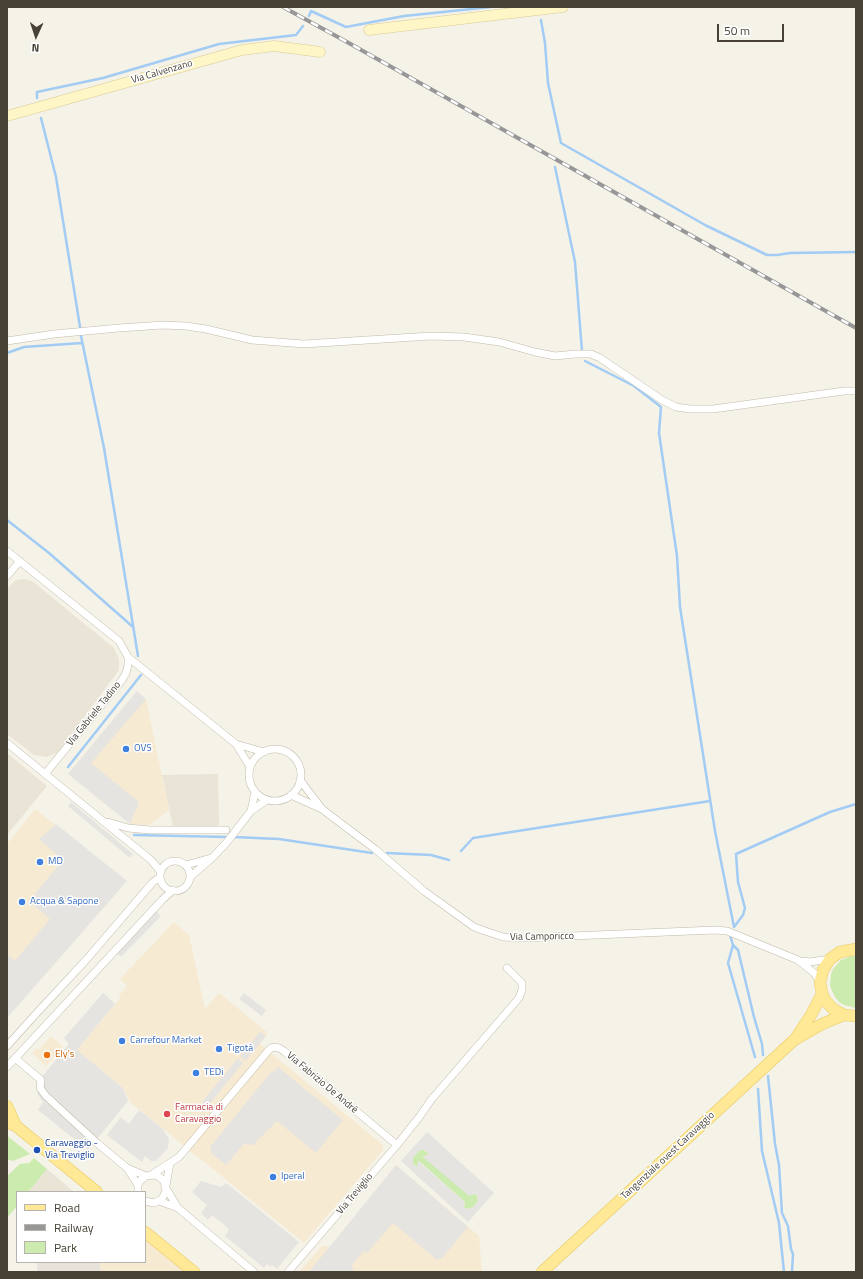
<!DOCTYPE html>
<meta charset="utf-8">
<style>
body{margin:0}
#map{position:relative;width:863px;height:1279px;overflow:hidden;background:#f5f2e8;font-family:"Titillium Web",sans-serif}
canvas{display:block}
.frame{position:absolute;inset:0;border:8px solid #484236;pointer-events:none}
.legend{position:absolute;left:16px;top:1191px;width:130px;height:72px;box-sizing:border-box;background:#fff;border:1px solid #b6b3af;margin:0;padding:5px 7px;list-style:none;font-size:12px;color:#484236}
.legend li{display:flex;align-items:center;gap:8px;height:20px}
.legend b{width:20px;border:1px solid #b6b3af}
.north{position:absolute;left:16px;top:16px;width:40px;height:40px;-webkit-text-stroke:3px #fff;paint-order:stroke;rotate:183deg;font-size:11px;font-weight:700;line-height:16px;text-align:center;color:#484236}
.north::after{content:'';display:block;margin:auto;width:14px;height:18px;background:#484236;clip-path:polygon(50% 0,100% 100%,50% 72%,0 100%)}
.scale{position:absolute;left:717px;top:24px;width:67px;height:18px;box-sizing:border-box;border:2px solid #484236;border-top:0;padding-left:5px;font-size:12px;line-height:14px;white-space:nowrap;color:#484236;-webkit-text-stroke:3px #fff;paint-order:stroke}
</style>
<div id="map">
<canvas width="863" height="1279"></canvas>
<div class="frame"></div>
<ul class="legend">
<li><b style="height:5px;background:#ffe996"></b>Road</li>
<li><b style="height:5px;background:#979797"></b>Railway</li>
<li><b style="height:11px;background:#cbebaf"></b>Park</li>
</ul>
<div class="north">N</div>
<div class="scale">50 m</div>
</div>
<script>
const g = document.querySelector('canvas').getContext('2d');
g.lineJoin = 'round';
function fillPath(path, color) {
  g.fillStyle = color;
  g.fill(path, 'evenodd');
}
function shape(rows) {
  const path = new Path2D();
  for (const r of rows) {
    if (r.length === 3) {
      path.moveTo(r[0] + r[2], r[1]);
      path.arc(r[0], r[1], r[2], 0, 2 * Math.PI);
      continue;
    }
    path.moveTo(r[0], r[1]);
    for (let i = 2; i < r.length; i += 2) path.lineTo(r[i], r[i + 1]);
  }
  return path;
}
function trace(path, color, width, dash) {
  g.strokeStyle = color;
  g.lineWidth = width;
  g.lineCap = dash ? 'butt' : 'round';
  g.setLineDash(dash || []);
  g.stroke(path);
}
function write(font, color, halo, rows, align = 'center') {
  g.font = font + ' "Titillium Web",sans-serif';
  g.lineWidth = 3;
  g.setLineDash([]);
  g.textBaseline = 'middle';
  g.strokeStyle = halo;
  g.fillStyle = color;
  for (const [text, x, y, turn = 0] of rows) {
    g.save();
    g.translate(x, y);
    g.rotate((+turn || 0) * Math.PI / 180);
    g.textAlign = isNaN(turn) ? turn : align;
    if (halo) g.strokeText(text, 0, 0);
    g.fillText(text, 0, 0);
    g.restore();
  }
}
fillPath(shape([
 [25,579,32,581,114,648,119,659,119,670,58,752,47,757,34,755,7,734,7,588,16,580],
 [7,753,47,786,7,835],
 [218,774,219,825,215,826,173,827,162,775],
 [47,1169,74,1192,28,1192]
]), '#e9e4d5');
fillPath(shape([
 [137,691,146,699,169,810,150,825,130,824,68,774],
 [35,809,127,881,7,1018,7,844],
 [174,922,189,935,205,1009,219,993,268,1033,260,1044,383,1145,383,1150,304,1243,130,1102,123,1088,77,1050,120,998,119,996,127,986,120,979],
 [51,1036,63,1047,46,1066,32,1053,37,1048,40,1050,39,1049],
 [396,1165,479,1236,482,1272,299,1272,322,1246,328,1246,330,1248],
 [147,1239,184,1272,101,1272,99,1262,145,1262,145,1240]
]), '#f7ead2');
fillPath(shape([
 [38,1262,99,1262,101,1272,38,1272,37,1264]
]), '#e7e3dc');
fillPath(shape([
 [851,956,856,956,856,1008,844,1005,839,1002,835,997,830,986,831,974,833,969,841,960],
 [7,1135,10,1138,30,1154,13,1161,7,1159],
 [420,1150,424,1150,429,1154,423,1157,477,1195,478,1201,473,1207,468,1209,464,1208,465,1202,419,1161,417,1167,413,1164,413,1157],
 [34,1158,47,1169,28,1192,17,1192,17,1206,7,1218,7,1176,20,1164,29,1163]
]), '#cbebaf');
fillPath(shape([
 [137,691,146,699,91,763,139,802,130,824,68,774],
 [71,802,133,854,130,858,68,806],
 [56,824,127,881,7,1018,7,955,15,961,50,919,29,901,63,860,39,839],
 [156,911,161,916,121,957,116,953],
 [103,993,115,1004,77,1050,123,1088,128,1101,88,1150,38,1110,43,1102,38,1095,36,1084,69,1044,64,1038],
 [244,993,266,1010,262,1016,239,999],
 [260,1032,266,1036,245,1061,240,1056],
 [238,1058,243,1063,207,1107,202,1102],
 [278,1067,343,1120,316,1153,277,1121,253,1145,244,1144,226,1165,211,1153,210,1147,272,1071,273,1072],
 [139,1110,162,1128,169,1139,168,1148,156,1161,151,1161,145,1156,142,1162,107,1135,121,1117,129,1124],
 [427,1132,494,1193,468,1222,401,1161],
 [420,1150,424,1150,429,1154,423,1157,469,1196,476,1194,477,1195,478,1201,473,1207,468,1209,464,1208,465,1202,418,1161,417,1167,413,1164,413,1157],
 [396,1165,468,1227,442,1258,437,1260,393,1223,367,1253,364,1251,351,1266,354,1269,351,1272,309,1272],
 [201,1181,221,1187,226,1183,299,1242,277,1269,272,1265,271,1267,267,1264,264,1268,225,1236,229,1229,212,1215,208,1220,201,1213,207,1205,192,1192]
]), '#e6e4e0');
trace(shape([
 [309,16,311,11,346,27,404,16,491,7],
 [541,20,545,43,548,83,561,143,705,225,767,255,777,255,790,253,856,252],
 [37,98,37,92,103,78,219,44,296,35,303,26],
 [41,118,56,177,80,327],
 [555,167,575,262,582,351],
 [81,336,104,448,138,656],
 [7,353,24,347,82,343],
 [585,361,634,386,661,407,659,433,677,556,680,607,715,831,734,927],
 [7,520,49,553,133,627],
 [68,767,141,675],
 [134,835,228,837],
 [233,837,279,839,372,853],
 [461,851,473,838,710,801],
 [387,853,431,855,449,860],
 [734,927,743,915,745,908,738,882,736,854,830,812,856,804],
 [730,935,733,945,728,963,755,1057],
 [733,945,738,950,754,1017,762,1044,763,1055],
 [768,1076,775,1144,779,1165,782,1213,788,1226,791,1249,793,1254,792,1272],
 [758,1089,762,1151,779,1223,784,1272]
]), '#a2ccf4', 2.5);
const street = shape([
 [7,341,54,334,119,328,163,325,186,326,206,329,252,340,304,344,431,336,464,337,499,342,535,352,555,356,575,354,591,354,600,358,662,400,676,407,690,409,713,409,844,391,856,391],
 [7,551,119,641,128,657,128,665,126,673,122,680,45,774],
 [7,576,20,561],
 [128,657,236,744,250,767],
 [7,743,151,860,161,872],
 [236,744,264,752],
 [275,775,26],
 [300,780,322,809,343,825,375,849,424,891,474,927,485,931,503,937,523,938,715,930,727,931,798,960,814,973,820,982],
 [291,795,322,809],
 [251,811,255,792],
 [108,822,128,828,150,830,226,830],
 [175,876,15],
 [186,865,211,858],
 [190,877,213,857,227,842,251,811,267,800],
 [802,961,810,962,830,959],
 [7,1046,34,1016,86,960,153,882,160,877],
 [15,1058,41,1080,40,1088,46,1096,97,1143,127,1168,138,1185],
 [7,1067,162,900,173,890],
 [127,1168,146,1176],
 [151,1175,179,1157,268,1051,271,1048,275,1047,279,1048,284,1051,397,1145],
 [166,1185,170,1163],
 [166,1188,178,1208],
 [138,1192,138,1185,140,1181,146,1176,155,1175,158,1176,164,1181,166,1191,162,1199,154,1203,145,1201],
 [159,1201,178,1208,254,1272],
 [288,1272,397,1145,420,1116,431,1100,519,998,522,990,522,983,507,968]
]);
const secondary = shape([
 [369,30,563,7],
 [7,116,242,50,274,46,320,52]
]);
const primary = shape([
 [856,949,840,952,830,959,823,970,820,982,822,994,825,1000,833,1009,844,1015,856,1016],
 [797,1036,811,1015,822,994],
 [7,1106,16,1126],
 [7,1122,16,1126,97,1192],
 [145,1232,194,1272],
 [542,1272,794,1040,822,1024,844,1015]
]);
trace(street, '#c1baaa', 8);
trace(secondary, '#d7ca96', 11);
trace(primary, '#e9ca61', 12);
trace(street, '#fff', 7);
trace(secondary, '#fff6c7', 10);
trace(primary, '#ffe996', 11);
const rail = shape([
 [283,7,347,42,856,328]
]);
trace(rail, '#979797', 4);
trace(rail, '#fff', 2.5, [8]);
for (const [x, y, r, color] of [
 [126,749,4,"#3f7fe0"],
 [40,862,4,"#3f7fe0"],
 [22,902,4,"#3f7fe0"],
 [122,1041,4,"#3f7fe0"],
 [219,1049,4,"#3f7fe0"],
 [47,1055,4,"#e8710a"],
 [196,1073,4,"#3f7fe0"],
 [167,1114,4,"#e0444e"],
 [37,1150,4,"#1a4fb4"],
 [273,1177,4,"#3f7fe0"]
]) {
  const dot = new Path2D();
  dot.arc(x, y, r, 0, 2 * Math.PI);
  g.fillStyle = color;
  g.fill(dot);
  trace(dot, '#fff', 1.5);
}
write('10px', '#484236', '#fff', [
 ["Via Calvenzano",162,72,-16],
 ["Via Gabriele Tadino",94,714,-51],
 ["Via Camporicco",542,937,-1],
 ["Via Fabrizio De André",322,1083,40],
 ["Tangenziale ovest Caravaggio",668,1156,-43],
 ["Via Treviglio",355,1194,-50]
]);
write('10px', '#366cbe', '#fff', [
 ["OVS",134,749],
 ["MD",48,862],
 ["Acqua & Sapone",30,902],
 ["Carrefour Market",130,1041],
 ["Tigotà",227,1049],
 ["TEDi",204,1073],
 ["Iperal",281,1177]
], 'left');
write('10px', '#c56008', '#fff', [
 ["Ely's",55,1055]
], 'left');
write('10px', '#be3a42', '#fff', [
 ["Farmacia di",175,1108],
 ["Caravaggio",175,1120]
], 'left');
write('10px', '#164399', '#fff', [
 ["Caravaggio -",45,1144],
 ["Via Treviglio",45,1156]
], 'left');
</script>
